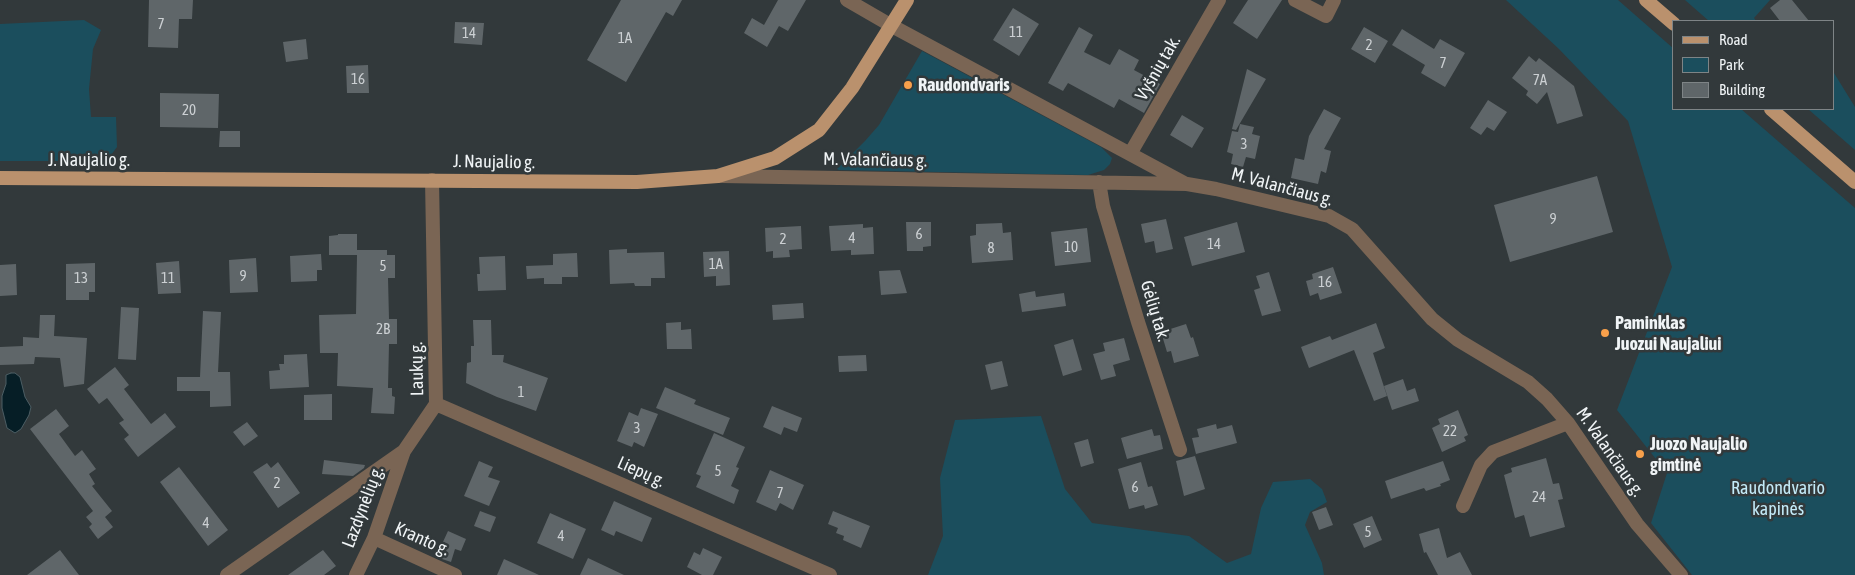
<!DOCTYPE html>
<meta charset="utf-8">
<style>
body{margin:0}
#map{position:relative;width:1855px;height:575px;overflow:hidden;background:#32393b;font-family:"Asap Condensed",sans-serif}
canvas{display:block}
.legend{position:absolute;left:1672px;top:20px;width:162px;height:90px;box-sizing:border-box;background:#32393b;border:1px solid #7e8486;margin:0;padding:6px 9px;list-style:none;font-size:15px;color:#f0f4f6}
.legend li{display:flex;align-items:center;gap:10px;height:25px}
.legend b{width:25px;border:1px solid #7e8486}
</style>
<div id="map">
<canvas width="1855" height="575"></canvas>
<ul class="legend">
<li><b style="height:6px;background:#ba916d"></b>Road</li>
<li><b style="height:14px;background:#1b4e5d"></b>Park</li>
<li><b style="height:14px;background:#5f6669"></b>Building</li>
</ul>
</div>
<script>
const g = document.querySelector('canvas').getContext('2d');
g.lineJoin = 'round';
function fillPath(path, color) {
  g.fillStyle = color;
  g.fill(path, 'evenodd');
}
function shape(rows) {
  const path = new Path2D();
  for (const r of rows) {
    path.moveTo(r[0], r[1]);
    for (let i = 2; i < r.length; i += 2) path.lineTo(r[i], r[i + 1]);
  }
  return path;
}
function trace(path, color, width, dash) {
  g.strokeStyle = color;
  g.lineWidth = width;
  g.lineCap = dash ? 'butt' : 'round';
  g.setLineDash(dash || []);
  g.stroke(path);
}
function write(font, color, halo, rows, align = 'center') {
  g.font = font + ' "Asap Condensed",sans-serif';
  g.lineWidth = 5;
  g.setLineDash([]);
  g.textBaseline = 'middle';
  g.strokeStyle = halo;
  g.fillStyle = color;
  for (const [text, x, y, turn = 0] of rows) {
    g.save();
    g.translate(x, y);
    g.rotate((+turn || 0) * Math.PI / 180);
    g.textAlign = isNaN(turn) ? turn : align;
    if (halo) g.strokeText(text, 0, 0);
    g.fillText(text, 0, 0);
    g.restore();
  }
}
fillPath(shape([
 [1506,0,1618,0,1674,49,1674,109,1741,109,1855,208,1855,575,1692,575,1651,523,1667,473,1617,410,1672,267,1628,121,1559,49],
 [1685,0,1770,0,1754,18,1756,21,1709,21],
 [84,20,101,30,93,49,89,89,91,117,116,117,117,147,111,155,98,161,0,161,0,24],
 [922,51,1101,147,1112,158,1110,164,1104,170,1088,175,839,170,837,169,865,141,879,125],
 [1834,73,1855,107,1855,150,1808,109,1834,109],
 [1041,416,1065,489,1092,523,1189,536,1227,563,1251,554,1261,508,1273,482,1310,479,1322,489,1327,502,1310,512,1305,525,1322,563,1324,575,928,575,943,536,940,478,955,420]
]), '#1b4e5d');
const water = shape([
 [11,373,15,373,20,377,25,397,31,407,29,415,21,429,15,433,7,428,2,408,2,396,6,384,6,375,11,373]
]);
fillPath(water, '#061e26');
trace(water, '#4c5e64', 1);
fillPath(shape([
 [149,0,193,0,192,19,179,19,178,48,148,47],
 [621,0,682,0,673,16,666,12,626,82,587,60],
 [778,0,806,0,788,31,779,26,767,47,744,33,752,18,764,25],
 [1248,0,1282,0,1257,39,1233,23],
 [1780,0,1792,0,1809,21,1780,21,1770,8],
 [1013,8,1039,24,1019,56,993,40],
 [455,22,484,23,482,45,454,43],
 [1079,27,1093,35,1084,52,1110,65,1119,49,1139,60,1134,70,1160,84,1144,113,1119,99,1114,108,1068,83,1063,91,1048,83],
 [1364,27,1388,41,1375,63,1351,49],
 [1402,29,1434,49,1440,39,1465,53,1445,87,1421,73,1425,65,1392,45],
 [306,39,308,59,286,62,283,42],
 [1529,56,1536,62,1539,58,1574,86,1583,116,1557,124,1547,92,1537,104,1526,95,1528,91,1512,78],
 [368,65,369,93,347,93,346,66],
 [1247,69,1266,79,1236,130,1232,129],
 [160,93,219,94,218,128,160,127],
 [1488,100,1507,112,1494,131,1487,127,1481,135,1470,128],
 [1324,109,1341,118,1324,149,1331,151,1326,173,1321,171,1318,184,1291,178,1295,158,1304,160,1309,136],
 [1182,115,1204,128,1192,148,1170,135],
 [1240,124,1254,127,1252,134,1260,136,1255,159,1246,157,1243,167,1231,164,1233,154,1227,152,1232,131,1238,132],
 [220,131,240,131,240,147,219,147],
 [1597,176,1613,232,1510,262,1494,205],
 [1166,219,1173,249,1156,253,1154,241,1145,243,1141,224],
 [906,222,931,222,931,246,923,247,923,251,907,251],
 [1237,222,1245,252,1192,266,1184,237],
 [1002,223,1003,233,1011,232,1013,260,972,263,970,236,976,235,976,224],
 [863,224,863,228,873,227,874,254,851,255,851,250,831,251,829,226],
 [801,226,802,249,789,250,790,257,773,258,773,251,766,252,765,228],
 [1087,228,1091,262,1055,266,1051,232],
 [338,234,357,234,357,250,387,250,387,255,395,255,395,278,388,278,389,319,397,319,397,344,389,344,388,388,392,388,392,396,395,397,394,414,371,413,373,388,337,386,338,353,320,353,319,315,356,314,357,255,329,255,329,236,338,235],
 [627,249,627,253,664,252,665,278,651,278,651,286,635,286,634,283,610,284,609,250],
 [729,251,730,285,716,286,716,276,704,277,703,252],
 [577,253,578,277,562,277,562,284,544,284,544,278,527,279,526,266,553,265,553,254],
 [321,254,322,270,317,270,317,281,291,282,290,256],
 [505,256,506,290,478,291,477,274,480,274,479,257],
 [256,258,258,292,230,293,229,260],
 [179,261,181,293,158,294,156,263],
 [95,263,95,292,89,292,89,300,66,300,66,264],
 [16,264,17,295,0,296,0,265],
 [1333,267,1342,293,1320,300,1318,293,1310,296,1306,281,1313,279,1312,274],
 [900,270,907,293,881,295,879,271],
 [1269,272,1281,311,1262,316,1254,290,1260,288,1256,276],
 [1035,291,1036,297,1064,293,1066,306,1022,312,1019,294],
 [803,303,804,318,773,320,772,305],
 [121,307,139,308,136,360,118,359],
 [203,311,221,312,218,372,230,372,231,406,210,407,210,391,177,391,177,377,200,377],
 [40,315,55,315,54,336,87,338,84,384,64,387,60,358,35,357,34,364,0,365,0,347,23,346,23,337,39,338],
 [473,320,491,320,492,355,504,355,503,362,548,378,536,411,497,397,466,383,467,363,471,362,471,346,474,346],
 [681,322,681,330,691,329,692,349,667,349,666,323],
 [1376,323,1385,348,1373,353,1387,396,1374,401,1354,350,1309,368,1301,347,1330,336,1332,340],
 [1186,324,1191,338,1193,337,1199,356,1174,363,1171,351,1167,352,1161,332],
 [1124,338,1130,360,1113,365,1116,376,1101,380,1093,354,1105,351,1103,343],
 [1073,339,1082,370,1063,376,1054,345],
 [307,354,309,387,270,389,269,371,280,370,279,364,284,364,284,355],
 [866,355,867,371,839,372,838,356],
 [1002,361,1008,386,991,390,985,365],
 [115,367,129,385,124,389,151,424,165,413,176,427,138,457,124,439,129,435,119,423,124,420,107,398,99,404,87,389],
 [1403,379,1407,391,1415,388,1419,401,1392,410,1384,386],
 [665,387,696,400,694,404,730,418,723,435,656,408],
 [332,394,332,420,304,420,304,395],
 [772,406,802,418,797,432,784,427,781,435,763,427],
 [641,408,658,414,644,447,634,442,632,447,617,441,629,412,638,416],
 [56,409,69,426,59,434,75,456,82,450,96,469,89,474,95,484,92,486,112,511,105,517,113,527,98,539,89,527,92,524,86,517,93,511,30,429],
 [1458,410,1468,435,1464,437,1466,441,1442,452,1432,428,1440,424,1438,419],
 [247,422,258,436,244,446,233,432],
 [1216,424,1217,429,1232,425,1237,443,1196,454,1192,438,1199,437,1197,429],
 [1152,429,1154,436,1160,435,1163,449,1127,459,1121,438],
 [714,433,745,447,736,467,739,468,731,486,739,490,734,504,696,487,701,476,696,474],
 [1088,439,1094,463,1081,467,1074,443],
 [1195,456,1205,489,1184,496,1176,461],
 [1546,458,1553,484,1559,483,1563,499,1558,500,1565,527,1530,537,1524,515,1515,518,1504,475,1512,472,1511,468],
 [324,460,365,465,364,468,353,476,322,474],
 [479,461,493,467,488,477,500,481,489,506,464,496],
 [1443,461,1450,480,1440,484,1441,486,1426,491,1424,488,1391,499,1385,481],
 [278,462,300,493,278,508,253,472,267,463,271,468],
 [1141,462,1148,487,1152,486,1158,505,1145,509,1144,505,1129,509,1118,469],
 [179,467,228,530,208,546,160,482],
 [770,470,804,485,793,510,780,503,776,511,756,502],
 [614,501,652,518,642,542,616,531,614,536,601,530],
 [1326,507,1333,525,1319,530,1312,512],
 [480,511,496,517,490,532,474,526],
 [833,511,870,526,861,548,843,540,844,536,836,533,838,528,828,524],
 [550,513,586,529,573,559,537,543],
 [1372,516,1382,540,1364,548,1353,524],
 [1439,528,1447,558,1460,552,1472,575,1438,575,1426,552,1424,553,1419,534],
 [448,531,466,539,461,551,455,549,451,562,436,557],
 [703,548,722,557,713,575,702,575,687,567,694,552,700,555],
 [60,550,79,575,27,575],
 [323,550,336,566,324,575,288,575],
 [588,558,624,575,580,575],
 [504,559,539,575,497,575]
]), '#5f6669');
trace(shape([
 [847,0,892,26,1184,183],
 [1295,0,1326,16,1334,0],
 [1130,154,1219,0],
 [722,176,1187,184,1216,189,1329,216,1352,229,1432,319,1458,340,1528,382,1547,399,1568,423,1637,524,1681,575],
 [1099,182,1103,206,1138,322,1180,450],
 [436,404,830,575],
 [1463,506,1481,465,1493,452,1568,423],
 [374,538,455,575],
 [227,575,404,451,436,404,432,180],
 [356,575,374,538,404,451]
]), '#7a6554', 14);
trace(shape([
 [1646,0,1674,24],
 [1771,109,1855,182],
 [0,178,637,182,718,176,775,158,819,130,852,88,907,0]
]), '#ba916d', 14);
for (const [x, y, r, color] of [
 [908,85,5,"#f8a04b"],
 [1605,333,5,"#f8a04b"],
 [1640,454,5,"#f8a04b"]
]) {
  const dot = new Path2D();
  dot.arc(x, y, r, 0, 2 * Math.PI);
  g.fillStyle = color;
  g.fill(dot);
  trace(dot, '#32393b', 2);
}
write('15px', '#ccd0d3', null, [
 ["7",161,24],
 ["11",1016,32],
 ["14",469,33],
 ["1A",625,38],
 ["2",1369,45],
 ["7",1443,63],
 ["16",358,79],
 ["7A",1540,80],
 ["20",189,110],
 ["3",1244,144],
 ["9",1553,219],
 ["6",919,234],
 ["4",852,238],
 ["2",783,239],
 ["14",1214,244],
 ["10",1071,247],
 ["8",991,248],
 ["1A",716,264],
 ["5",383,266],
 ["9",243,276],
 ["13",81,278],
 ["11",168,278],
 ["16",1325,282],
 ["2B",383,329],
 ["1",521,392],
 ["3",637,428],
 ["22",1450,431],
 ["5",718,471],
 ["2",277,483],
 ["6",1135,487],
 ["7",780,493],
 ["24",1539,497],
 ["4",206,523],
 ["5",1368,532],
 ["4",561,536]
]);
write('18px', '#f0f4f6', '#32393b', [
 ["Vyšnių tak.",1158,68,-60],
 ["J. Naujalio g.",89,160],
 ["M. Valančiaus g.",875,160,1],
 ["J. Naujalio g.",494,162,1],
 ["M. Valančiaus g.",1282,187,15],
 ["Gėlių tak.",1155,311,73],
 ["Laukų g.",417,369,-91],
 ["M. Valančiaus g.",1610,452,55],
 ["Liepų g.",641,472,24],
 ["Lazdynėlių g.",363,507,-69],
 ["Kranto g.",422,539,24]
]);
write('bold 18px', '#f0f4f6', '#32393b', [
 ["Raudondvaris",918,85],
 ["Paminklas",1615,323],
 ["Juozui Naujaliui",1615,344],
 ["Juozo Naujalio",1650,444],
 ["gimtinė",1650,465]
], 'left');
write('18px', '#c3eaf8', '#32393b', [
 ["Raudondvario",1778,488],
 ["kapinės",1778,509]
]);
</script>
